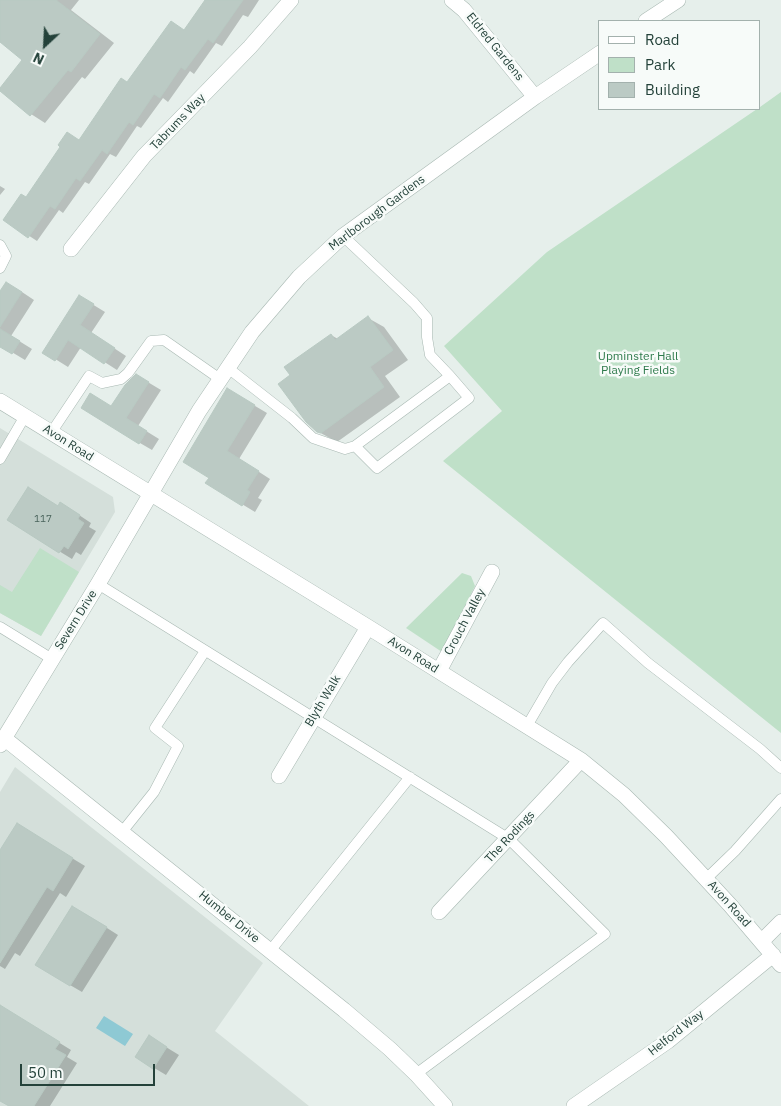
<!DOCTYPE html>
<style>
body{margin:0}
#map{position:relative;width:781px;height:1106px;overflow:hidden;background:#e6efeb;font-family:"IBM Plex Sans",sans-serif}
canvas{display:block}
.legend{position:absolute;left:598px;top:20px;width:162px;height:90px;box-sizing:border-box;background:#f7fbf9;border:1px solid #a3b1ad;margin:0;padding:6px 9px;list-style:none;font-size:15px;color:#24423a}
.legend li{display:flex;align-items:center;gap:10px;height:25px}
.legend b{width:25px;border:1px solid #a3b1ad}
.north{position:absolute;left:20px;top:20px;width:50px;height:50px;-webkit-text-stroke:4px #f7fbf9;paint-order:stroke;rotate:205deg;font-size:14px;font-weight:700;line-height:20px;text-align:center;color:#24423a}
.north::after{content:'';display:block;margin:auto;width:18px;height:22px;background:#24423a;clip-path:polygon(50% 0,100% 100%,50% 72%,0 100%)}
.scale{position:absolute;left:20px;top:1064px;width:135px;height:22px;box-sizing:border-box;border:2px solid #24423a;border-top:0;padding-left:6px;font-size:15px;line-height:18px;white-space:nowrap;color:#24423a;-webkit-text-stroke:4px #f7fbf9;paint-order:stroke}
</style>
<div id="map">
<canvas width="781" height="1106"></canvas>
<ul class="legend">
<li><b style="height:6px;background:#fff"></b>Road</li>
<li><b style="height:14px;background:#bfe0c8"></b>Park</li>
<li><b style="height:14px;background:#bbcac4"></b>Building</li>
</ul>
<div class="north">N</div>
<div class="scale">50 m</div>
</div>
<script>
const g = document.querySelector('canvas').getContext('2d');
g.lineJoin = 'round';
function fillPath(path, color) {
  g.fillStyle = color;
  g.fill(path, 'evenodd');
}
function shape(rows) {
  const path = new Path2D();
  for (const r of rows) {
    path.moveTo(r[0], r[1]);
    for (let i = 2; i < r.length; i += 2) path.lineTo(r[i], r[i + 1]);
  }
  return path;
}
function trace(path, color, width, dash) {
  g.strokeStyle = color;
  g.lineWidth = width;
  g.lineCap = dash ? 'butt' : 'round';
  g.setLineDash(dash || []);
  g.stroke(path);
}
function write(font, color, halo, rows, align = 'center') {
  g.font = font + ' "IBM Plex Sans",sans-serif';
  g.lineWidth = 5;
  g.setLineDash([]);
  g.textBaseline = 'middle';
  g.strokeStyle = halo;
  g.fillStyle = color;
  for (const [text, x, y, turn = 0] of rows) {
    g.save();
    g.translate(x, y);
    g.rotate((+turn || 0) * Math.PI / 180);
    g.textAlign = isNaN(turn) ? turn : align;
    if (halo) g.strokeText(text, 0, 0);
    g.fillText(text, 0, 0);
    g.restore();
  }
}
fillPath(shape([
 [0,428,113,497,115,512,41,636,0,613],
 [15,767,263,963,215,1031,309,1106,0,1106,0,792]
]), '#d4dfda');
fillPath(shape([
 [781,92,781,733,443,461,502,411,444,346,547,252,757,109,760,109,760,107],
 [40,548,79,572,41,636,0,613,0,585,12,592],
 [462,573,471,576,475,586,442,652,406,628]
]), '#bfe0c8');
fillPath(shape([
 [104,1016,133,1034,125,1046,96,1028]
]), '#8ec9d4');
fillPath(shape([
 [0,0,79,0,71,10,114,43,85,79,82,77,45,123,31,114,24,60,0,40],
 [207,0,259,0,248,17,243,15,222,46,216,43,194,74,190,71,168,102,163,98,141,128,137,126,116,157,110,154,89,184,85,182,63,213,59,210,37,241,5,220,79,141,128,83,185,31],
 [0,186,5,189,0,195],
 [19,290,34,300,11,336,32,349,25,360,0,345,0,294],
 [92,304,105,312,91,333,126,356,117,370,81,347,68,367,44,352],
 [368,318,384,327,408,360,385,376,400,397,337,442,317,431,292,375,331,335,338,339],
 [136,375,161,390,138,426,159,439,152,450,140,443,112,408],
 [228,390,267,413,239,459,270,479,258,498,262,500,255,512,207,483,210,478],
 [58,508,73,511,91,523,89,527,96,531,81,555,76,552,72,559,8,520],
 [29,832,85,866,66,897,60,893,20,956,15,953,5,969,0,966,0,852],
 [85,914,118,935,82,992,70,985],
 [0,1006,71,1050,67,1057,77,1063,50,1106,11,1106,0,1099],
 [161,1044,179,1055,166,1075,136,1057]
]), '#0003');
const building = shape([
 [0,0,56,0,100,34,71,72,68,70,30,116,0,91,0,88,22,60,0,42,0,0],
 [205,0,243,0,213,43,208,39,185,70,181,67,160,98,154,94,133,125,129,122,107,154,102,150,80,181,76,178,55,209,50,206,28,238,3,220,21,194,26,197,60,147,58,145,67,132,79,140,121,78,127,82,171,21,184,30,205,0],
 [6,282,22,292,0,327,0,291,6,282],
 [79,295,94,304,80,325,115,348,104,364,68,340,55,361,42,353,79,295],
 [368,316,393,350,370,367,384,387,321,433,317,432,306,422,278,384,290,375,284,367,331,334,335,340,368,316],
 [0,329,20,341,12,354,0,347,0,329],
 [136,374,149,382,126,418,147,431,139,444,81,408,90,393,111,406,125,385,136,374],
 [227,388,255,405,227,451,259,471,247,490,250,492,242,506,205,483,209,478,183,462,227,388],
 [28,487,58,506,60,502,80,515,78,519,84,523,68,549,64,546,59,553,7,520,28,487],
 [17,823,73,858,53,891,47,887,0,963,0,850,17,823],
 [72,906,107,927,70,986,35,965,72,906],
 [0,1005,60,1042,55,1049,66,1055,34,1106,9,1106,0,1101,0,1005],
 [149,1035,167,1047,153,1069,135,1057,149,1035]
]);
fillPath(building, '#bbcac4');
trace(building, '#b8c9c2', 1);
const service = shape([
 [343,236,414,303,427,318,427,337,430,355,450,376],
 [0,245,6,256,0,268],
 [228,368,292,418,313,438,345,449,355,446,450,376,469,398,377,468,355,446],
 [51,433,89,376,102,383,121,379,128,373,151,341,164,340,220,379],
 [0,459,25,416],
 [98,584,509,839,605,934,416,1074],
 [0,627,52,659],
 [527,726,552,683,568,662,603,623,648,663,760,749,781,768],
 [122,832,154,792,178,746,155,728,205,651],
 [706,879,735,851,781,799],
 [270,951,410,777]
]);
const minor = shape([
 [452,0,464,10,535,97],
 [646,21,678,0],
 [71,249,144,156,250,47,291,0],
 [0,401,368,627,581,760,624,795,666,836,730,905,781,965],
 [439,671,492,572],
 [4,738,344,1010,390,1049,416,1074,445,1106],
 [0,745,98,584,199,411,252,332,299,277,343,236,535,97,600,53],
 [279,776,368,627],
 [439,912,581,760],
 [762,941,781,922],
 [574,1106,668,1041,773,955]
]);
trace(service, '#a8b8b2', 11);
trace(minor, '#a8b8b2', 16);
trace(service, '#fff', 10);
trace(minor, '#fff', 15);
write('10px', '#4a645c', null, [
 ["117",43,519]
]);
write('12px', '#24423a', '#f7fbf9', [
 ["Eldred Gardens",495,47,51],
 ["Tabrums Way",178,122,-46],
 ["Marlborough Gardens",377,213,-37],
 ["Avon Road",68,443,32],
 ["Severn Drive",76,620,-58],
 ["Crouch Valley",465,622,-62],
 ["Avon Road",413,655,32],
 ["Blyth Walk",323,701,-59],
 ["The Rodings",510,837,-47],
 ["Avon Road",729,904,48],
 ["Humber Drive",229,917,39],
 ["Helford Way",676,1033,-38]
]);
write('12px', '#2d7a4b', '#f7fbf9', [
 ["Upminster Hall",638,357],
 ["Playing Fields",638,371]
]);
</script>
